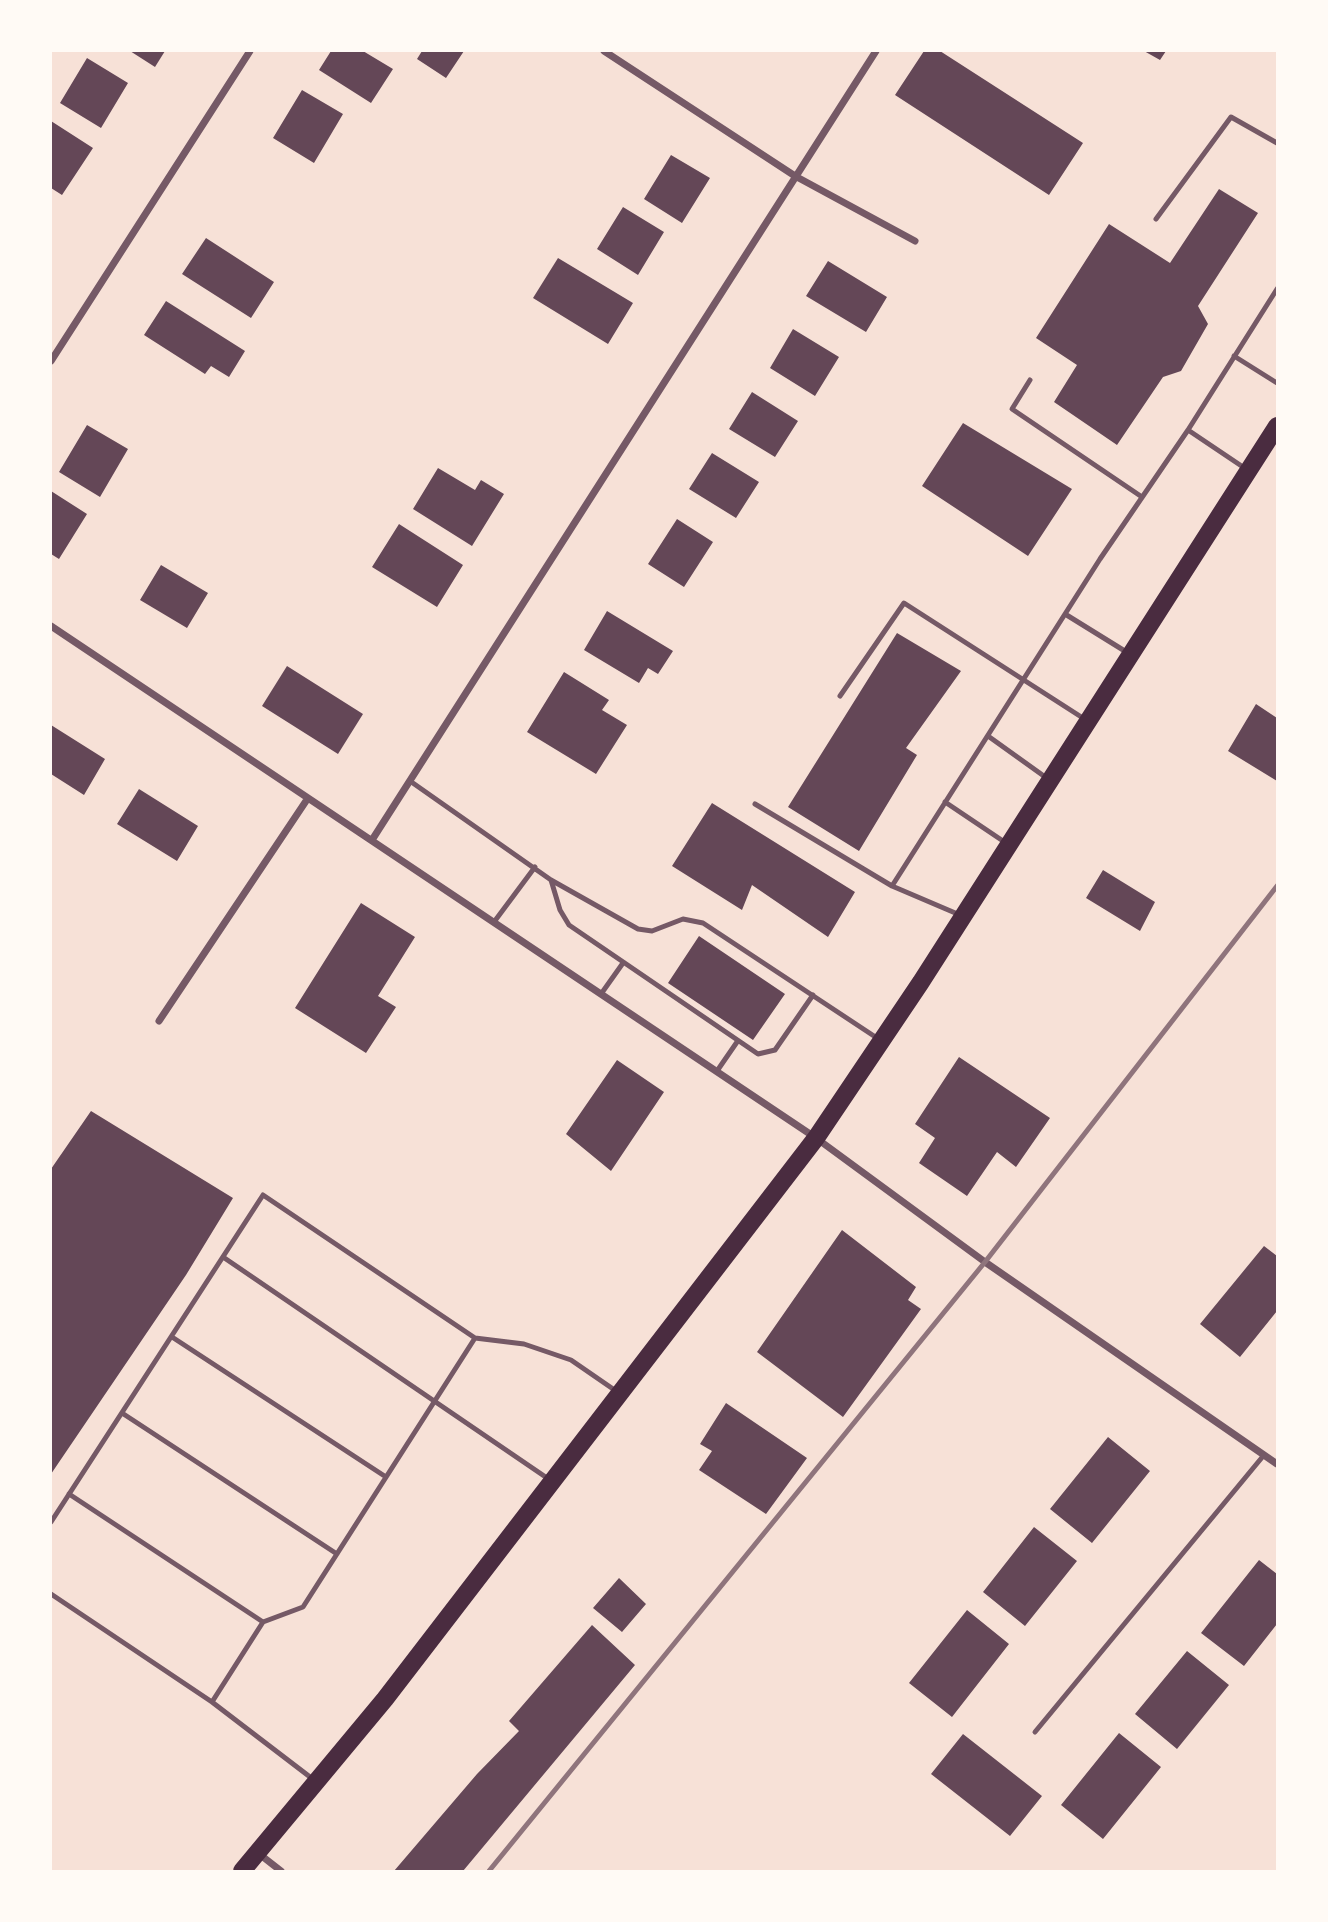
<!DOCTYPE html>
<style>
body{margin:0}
#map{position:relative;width:1328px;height:1922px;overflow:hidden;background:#f7e1d7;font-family:Overpass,sans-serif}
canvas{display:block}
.frame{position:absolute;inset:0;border:52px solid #fffaf5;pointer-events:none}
</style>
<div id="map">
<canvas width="1328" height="1922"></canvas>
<div class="frame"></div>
</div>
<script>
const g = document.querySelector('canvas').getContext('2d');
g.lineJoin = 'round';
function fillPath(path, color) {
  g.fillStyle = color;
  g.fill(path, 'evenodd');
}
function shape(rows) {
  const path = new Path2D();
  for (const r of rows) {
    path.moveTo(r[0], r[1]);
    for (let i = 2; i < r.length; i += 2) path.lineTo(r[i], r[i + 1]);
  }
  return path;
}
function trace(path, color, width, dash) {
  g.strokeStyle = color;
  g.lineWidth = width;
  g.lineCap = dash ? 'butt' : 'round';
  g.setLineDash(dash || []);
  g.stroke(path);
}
fillPath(shape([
 [130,51,165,51,155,67],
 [331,51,363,51,393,69,371,103,319,70],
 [422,51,464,51,446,78,417,59],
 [924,51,940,51,1083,143,1049,195,895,95],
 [1144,51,1166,51,1160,60],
 [87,58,128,83,101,128,60,103],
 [302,90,343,114,314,163,273,138],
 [51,121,93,148,62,195,51,188],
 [671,155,710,178,682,223,644,199],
 [1219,189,1258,213,1198,306,1208,324,1181,371,1163,377,1117,445,1054,402,1077,365,1036,338,1109,224,1170,263],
 [623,207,664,232,638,275,597,249],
 [206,238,274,282,251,318,182,274],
 [558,258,633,303,608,344,533,298],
 [828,261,887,297,866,332,806,296],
 [166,301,245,351,229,377,211,366,205,374,144,335],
 [793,329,839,357,815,396,770,368],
 [752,392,798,421,775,457,729,429],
 [963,423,1072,489,1028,556,922,486],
 [87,425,128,449,100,497,59,472],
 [712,453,759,482,736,518,689,489],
 [438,468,475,490,481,480,504,494,472,546,413,509],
 [51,491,87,514,59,559,51,554],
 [677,519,713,542,684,587,648,564],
 [399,524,463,565,437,607,372,567],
 [161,565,208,593,187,628,140,600],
 [607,611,673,651,658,674,648,668,639,683,584,650],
 [897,633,961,671,906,748,917,755,859,851,788,807],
 [287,666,363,714,338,754,262,706],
 [564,672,609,700,602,710,627,725,596,774,527,732],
 [1256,704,1277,718,1277,781,1228,751],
 [51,725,105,759,84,795,51,774],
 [139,789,198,826,177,861,117,824],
 [712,803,855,892,828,937,752,885,742,910,672,866],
 [1103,870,1155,902,1140,931,1086,898],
 [361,903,415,937,378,996,396,1007,366,1053,295,1008],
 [699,936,785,994,753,1040,668,983],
 [959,1057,1050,1118,1016,1167,997,1152,967,1196,919,1163,935,1138,915,1124],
 [617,1060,664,1092,611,1171,566,1134],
 [91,1111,233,1198,186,1275,51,1474,51,1169],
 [842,1230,916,1287,908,1300,921,1309,843,1417,757,1352],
 [1264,1246,1277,1256,1277,1311,1240,1357,1200,1324],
 [726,1403,807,1458,766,1514,699,1470,712,1451,700,1444],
 [1108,1437,1150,1471,1092,1543,1050,1509],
 [1034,1527,1077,1561,1025,1626,983,1592],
 [1259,1560,1277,1574,1277,1624,1244,1666,1201,1633],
 [619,1578,646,1604,622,1632,593,1608],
 [967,1610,1009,1644,952,1717,909,1683],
 [592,1625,635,1665,463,1871,394,1871,477,1774,519,1731,509,1721],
 [1187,1651,1229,1685,1177,1749,1135,1714],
 [1119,1733,1161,1767,1103,1839,1061,1805],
 [963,1734,1042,1796,1010,1836,931,1774]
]), '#644757');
trace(shape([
 [1156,219,1231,117,1277,143],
 [1234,356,1277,383],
 [1030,380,1012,409,1142,497],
 [1188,430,1246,469],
 [1065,614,1128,653],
 [840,696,904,603,1086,720],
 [988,736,1048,779],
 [410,781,551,880,638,929,652,931,683,919,703,923,880,1040],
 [945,802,1006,843],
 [755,804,892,886,1100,559,1188,430,1277,289],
 [551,880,560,910,569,925,758,1054,775,1050,813,995],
 [892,886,960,915],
 [494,922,535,867],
 [601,994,623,963],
 [717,1071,737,1042],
 [223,1257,550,1480],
 [172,1337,386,1477],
 [122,1413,337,1554],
 [69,1494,263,1622],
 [51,1522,263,1195,475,1338,524,1344,571,1360,616,1391],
 [51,1594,212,1702,314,1780],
 [212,1702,263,1622,303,1607,475,1338],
 [1035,1732,1264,1455]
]), '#755966', 5);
trace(shape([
 [604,51,795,176,915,241],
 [51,361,250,51],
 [51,626,816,1138,985,1262,1277,1464],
 [372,840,876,51],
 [159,1021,308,798],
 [258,1853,281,1871]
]), '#755966', 7);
trace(shape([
 [242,1871,385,1699,816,1138,921,982,1277,426]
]), '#4a2c40', 18);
trace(shape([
 [489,1871,985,1262,1277,886]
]), '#8f747c', 5);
</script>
